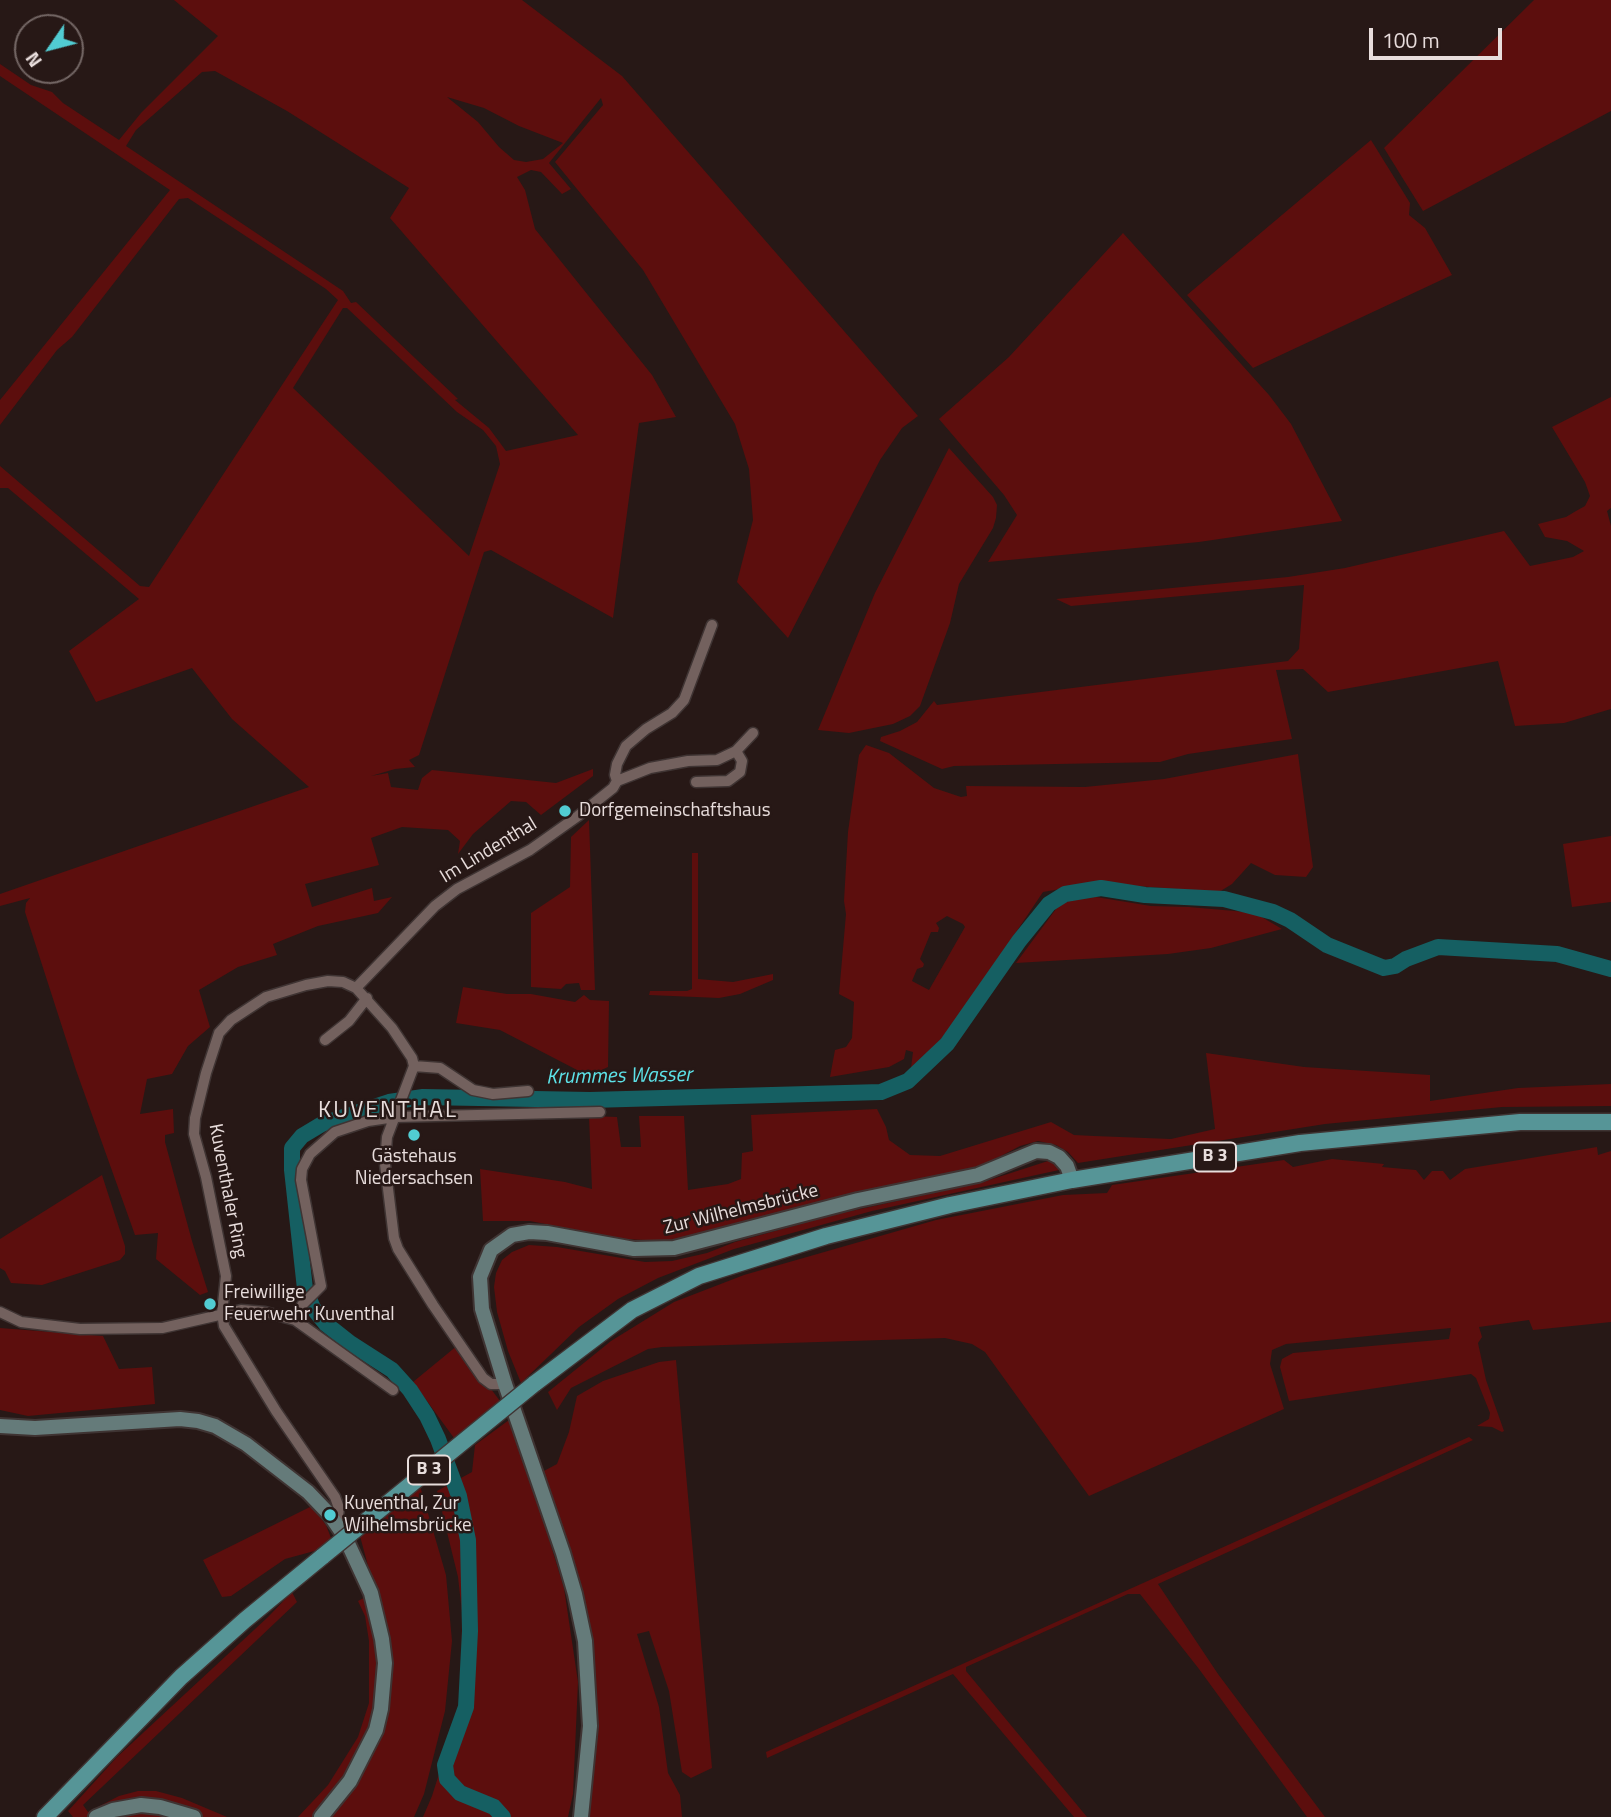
<!DOCTYPE html>
<meta charset="utf-8">
<style>
body{margin:0}
#map{position:relative;width:1611px;height:1817px;overflow:hidden;background:#271816;font-family:"Titillium Web",sans-serif}
canvas{display:block}
.north{position:absolute;left:14px;top:14px;width:70px;height:70px;box-sizing:border-box;background:#271816;border:2px solid #746765;border-radius:50%;rotate:235deg;font-size:19px;font-weight:700;line-height:28px;text-align:center;color:#e8dddc}
.north::after{content:'';display:block;margin:auto;width:24px;height:32px;background:#51ccd2;clip-path:polygon(50% 0,100% 100%,50% 72%,0 100%)}
.scale{position:absolute;left:1369px;top:28px;width:133px;height:32px;box-sizing:border-box;border:4px solid #e8dddc;border-top:0;padding-left:9px;font-size:21px;line-height:24px;white-space:nowrap;color:#e8dddc;-webkit-text-stroke:5px #271816;paint-order:stroke}
</style>
<div id="map">
<canvas width="1611" height="1817"></canvas>
<div class="north">N</div>
<div class="scale">100 m</div>
</div>
<script>
const g = document.querySelector('canvas').getContext('2d');
g.lineJoin = 'round';
function fillPath(path, color) {
  g.fillStyle = color;
  g.fill(path, 'evenodd');
}
function shape(rows) {
  const path = new Path2D();
  for (const r of rows) {
    path.moveTo(r[0], r[1]);
    for (let i = 2; i < r.length; i += 2) path.lineTo(r[i], r[i + 1]);
  }
  return path;
}
function trace(path, color, width, dash) {
  g.strokeStyle = color;
  g.lineWidth = width;
  g.lineCap = dash ? 'butt' : 'round';
  g.setLineDash(dash || []);
  g.stroke(path);
}
function write(font, color, halo, rows, align = 'center') {
  g.font = font + ' "Titillium Web",sans-serif';
  g.lineWidth = 5;
  g.setLineDash([]);
  g.textBaseline = 'middle';
  g.strokeStyle = halo;
  g.fillStyle = color;
  for (const [text, x, y, turn = 0] of rows) {
    g.save();
    g.translate(x, y);
    g.rotate((+turn || 0) * Math.PI / 180);
    g.textAlign = isNaN(turn) ? turn : align;
    if (halo) g.strokeText(text, 0, 0);
    g.fillText(text, 0, 0);
    g.restore();
  }
}
fillPath(shape([
 [174,0,522,0,622,76,918,416,902,428,880,460,788,638,737,582,753,520,749,469,735,424,643,270,555,162,603,105,601,98,549,163,571,189,562,194,541,172,531,170,517,177,525,190,535,229,652,375,676,417,639,423,613,618,491,550,484,552,419,755,409,760,415,767,395,769,371,776,388,773,391,787,418,790,422,778,432,770,556,783,593,769,593,776,541,815,526,802,511,801,473,834,458,854,460,841,448,830,402,827,371,838,379,865,305,884,312,907,372,888,374,901,392,897,378,913,318,926,273,944,277,955,238,967,199,990,210,1027,188,1046,172,1074,147,1079,140,1114,173,1109,174,1133,165,1135,165,1142,192,1241,208,1292,200,1295,156,1259,158,1233,135,1235,76,1070,25,912,26,903,30,898,0,906,0,894,309,787,232,719,192,668,96,702,69,651,139,599,8,488,0,488,0,466,140,586,149,587,338,300,326,289,188,198,179,199,72,337,57,350,0,425,0,400,170,190,0,76,0,64,31,85,52,92,63,103,119,140,141,113,218,36],
 [215,71,287,111,409,188,390,218,578,435,506,451,489,428,455,400,458,399,356,302,351,303,343,291,126,146,136,130,202,72],
 [447,97,484,108,519,126,563,143,543,159,526,162,514,160,499,147,478,122],
 [343,308,347,308,457,412,483,430,496,446,500,464,469,556,293,388],
 [1534,0,1611,0,1611,111,1423,211,1384,148],
 [1371,140,1410,203,1409,215,1425,228,1452,275,1253,368,1187,295],
 [1123,233,1269,395,1291,424,1342,521,1199,542,988,562,1017,515,1004,495,939,419,1009,357],
 [1611,397,1611,508,1607,511,1611,526,1611,709,1564,723,1515,726,1498,661,1328,692,1303,669,1276,670,1292,739,1188,754,1160,762,954,766,942,769,880,741,881,737,900,731,917,722,934,701,937,705,1288,661,1299,649,1304,585,1071,606,1056,599,1288,577,1345,568,1504,531,1530,566,1573,557,1584,551,1567,541,1545,537,1538,524,1566,517,1576,511,1585,506,1590,496,1585,482,1552,427],
 [949,448,993,497,997,505,996,518,993,528,959,584,950,623,920,706,910,716,893,724,849,733,818,730,875,593],
 [866,745,889,753,934,788,961,797,967,796,966,786,1085,787,1164,779,1298,754,1313,867,1306,877,1275,875,1251,863,1232,884,1219,892,1095,883,1043,892,955,1023,920,1063,911,1068,913,1052,906,1050,904,1059,889,1067,830,1077,835,1050,846,1047,852,1038,854,1002,839,994,846,914,844,901,848,832,859,755],
 [947,916,963,924,965,927,929,990,912,981,917,969,923,967,924,964,920,959,931,932,938,932,939,928,936,923],
 [589,820,595,990,581,990,579,983,566,984,561,989,531,987,531,913,570,887,571,837],
 [1611,836,1611,902,1572,907,1563,844],
 [692,853,698,853,698,979,733,982,773,974,773,980,740,994,719,998,649,995,650,991,687,991,692,989],
 [1096,897,1151,906,1189,907,1246,912,1260,916,1282,929,1211,948,1168,954,1016,963,1056,909,1067,899],
 [463,987,507,994,531,994,575,1002,584,995,590,1000,609,1001,608,1067,593,1074,579,1071,500,1030,456,1023],
 [1206,1053,1304,1067,1430,1075,1430,1101,1518,1088,1611,1084,1611,1106,1502,1107,1325,1124,1078,1163,1068,1152,1056,1145,1038,1141,1020,1146,984,1165,832,1199,668,1241,622,1239,530,1221,483,1221,480,1169,565,1182,592,1189,589,1116,617,1117,621,1147,641,1147,639,1116,684,1116,688,1190,728,1184,741,1179,742,1153,753,1151,751,1115,877,1109,886,1127,889,1140,910,1155,940,1156,1051,1122,1074,1135,1094,1136,1171,1139,1215,1129],
 [1597,1147,1598,1155,1611,1151,1611,1322,1533,1330,1529,1320,1479,1327,1482,1337,1478,1343,1486,1380,1504,1431,1502,1432,1492,1427,1477,1426,1489,1419,1490,1413,1476,1378,1471,1374,1289,1401,1280,1367,1282,1359,1293,1353,1449,1339,1451,1328,1286,1344,1272,1350,1270,1364,1284,1409,1089,1496,985,1352,972,1344,945,1338,662,1347,648,1349,571,1388,557,1410,548,1392,611,1341,674,1302,744,1275,936,1220,1063,1195,1107,1193,1112,1185,1284,1160,1293,1167,1332,1159,1384,1164,1382,1167,1416,1170,1424,1180,1432,1171,1443,1171,1450,1180,1465,1169],
 [1048,1161,1056,1165,1059,1170,872,1211,734,1249,658,1278,618,1299,579,1327,521,1383,508,1351,497,1312,494,1287,496,1273,502,1260,512,1252,529,1245,557,1247,645,1262,672,1261,707,1253,735,1242,833,1215,983,1182],
 [102,1175,125,1246,125,1254,120,1260,42,1285,11,1283,5,1271,0,1268,0,1239],
 [0,1328,103,1336,119,1369,152,1367,155,1404,28,1416,0,1410],
 [458,1345,500,1401,454,1438,413,1382],
 [676,1360,712,1768,691,1778,682,1772,669,1691,649,1631,637,1634,659,1707,668,1773,680,1795,682,1817,586,1817,594,1759,596,1693,590,1640,542,1472,557,1464,569,1432,577,1396,603,1381,659,1362],
 [509,1420,530,1477,564,1588,578,1682,573,1794,568,1817,423,1817,432,1796,461,1704,462,1613,458,1577,437,1491,472,1472,475,1445],
 [1469,1437,1473,1440,1158,1584,1218,1674,1325,1817,1307,1817,1199,1669,1140,1594,1128,1594,966,1667,966,1671,1087,1817,1074,1817,953,1674,767,1758,766,1752],
 [420,1486,446,1575,452,1641,445,1711,424,1794,414,1817,298,1817,328,1785,358,1737,369,1703,369,1641,365,1616,358,1601,375,1592,360,1536],
 [312,1506,326,1525,331,1538,318,1550,285,1559,231,1596,222,1597,203,1560],
 [292,1592,297,1602,83,1805,88,1812,119,1796,138,1791,156,1791,182,1798,227,1817,73,1817,68,1811,117,1757,268,1617]
]), '#5c0e0d');
trace(shape([
 [503,1817,494,1807,460,1793,447,1779,445,1765,466,1707,470,1631,468,1540,459,1496,438,1439,427,1416,410,1390,392,1370,350,1343,326,1324,313,1308,305,1289,292,1170,292,1148,302,1136,322,1124,389,1102,423,1097,590,1100,881,1092,908,1081,947,1044,1019,941,1049,904,1065,894,1101,888,1145,895,1224,899,1273,912,1290,920,1327,945,1384,968,1395,966,1406,959,1438,947,1557,954,1611,969]
]), '#155f62', 16);
const street = shape([
 [617,781,615,775,617,764,626,746,646,729,672,713,684,700,712,625],
 [617,781,650,768,688,761,717,760,736,751,753,733],
 [696,782,728,781,740,772,742,761,736,751],
 [356,988,435,906,457,889,530,850,578,816,613,788,617,781],
 [325,1040,349,1021,367,998],
 [414,1066,440,1068,473,1090,493,1094,528,1091],
 [0,1312,21,1322,80,1329,162,1328,241,1310,265,1312,295,1320,393,1390],
 [295,1320,302,1305,321,1286,301,1180,302,1169,310,1154,335,1132,368,1121,395,1117,600,1112],
 [337,1525,339,1508,335,1497,276,1411,224,1326,222,1313,226,1276,206,1177,194,1134,195,1118,206,1073,219,1033,231,1020,266,997,306,985,328,981,343,982,356,988,392,1028,412,1058,414,1066,387,1137,385,1164,394,1238,398,1249,433,1305,483,1378,491,1384,505,1384]
]);
const secondary = shape([
 [0,1426,35,1428,180,1419,198,1421,215,1426,246,1444,308,1492,330,1515,345,1537,371,1593,382,1639,385,1663,381,1709,376,1730,350,1781,321,1817],
 [96,1817,113,1810,141,1805,160,1807,194,1817],
 [581,1817,590,1726,585,1641,575,1594,563,1553,505,1384,482,1309,480,1277,491,1250,512,1235,529,1232,547,1233,634,1249,674,1248,858,1200,978,1175,1036,1151,1049,1152,1059,1157,1067,1166,1072,1180]
]);
const primary = shape([
 [534,1384,632,1310,699,1276,826,1236,950,1205,1072,1180,1300,1143,1520,1122,1611,1122],
 [45,1817,181,1677,245,1620,323,1556]
]);
trace(street, '#3f3433', 13);
trace(secondary, '#3f3433', 18);
trace(primary, '#3f3433', 19);
trace(street, '#73615e', 10);
trace(secondary, '#657b7a', 14);
trace(primary, '#569597', 16);
const primaryBridge = shape([
 [323,1556,534,1384]
]);
trace(primaryBridge, '#3f3433', 19, []);
trace(primaryBridge, '#569597', 16);
for (const [x, y, r, color] of [
 [565,811,7,"#51ccd2"],
 [414,1135,7,"#51ccd2"],
 [210,1304,7,"#51ccd2"],
 [330,1515,7,"#51ccd2"]
]) {
  const dot = new Path2D();
  dot.arc(x, y, r, 0, 2 * Math.PI);
  g.fillStyle = color;
  g.fill(dot);
  trace(dot, '#271816', 2.5);
}
for (const [x, y, w] of [
 [1215,1157,42],
 [429,1470,42]
]) {
  const box = new Path2D();
  box.roundRect(x - w / 2, y - 14.5, w, 29, 5);
  g.fillStyle = '#271816';
  g.fill(box);
  trace(box, '#e8dddc', 2);
}
write('bold 18px', '#e8dddc', null, [
 ["B 3",1215,1157],
 ["B 3",429,1470]
]);
write('19px', '#e8dddc', '#271816', [
 ["Dorfgemeinschaftshaus",579,811],
 ["Gästehaus",414,1157,"center"],
 ["Niedersachsen",414,1179,"center"],
 ["Freiwillige",224,1293],
 ["Feuerwehr Kuventhal",224,1315],
 ["Kuventhal, Zur",344,1504],
 ["Wilhelmsbrücke",344,1526]
], 'left');
write('19px', '#e8dddc', '#271816', [
 ["Im Lindenthal",489,851,-31],
 ["Kuventhaler Ring",227,1191,79],
 ["Zur Wilhelmsbrücke",741,1210,-14]
]);
write('italic 21px', '#5de2e8', '#271816', [
 ["Krummes Wasser",619,1077,-1]
]);
g.letterSpacing = '2px';
write('23px', '#e8dddc', '#271816', [
 ["KUVENTHAL",388,1111]
]);
g.letterSpacing = '0px';
</script>
